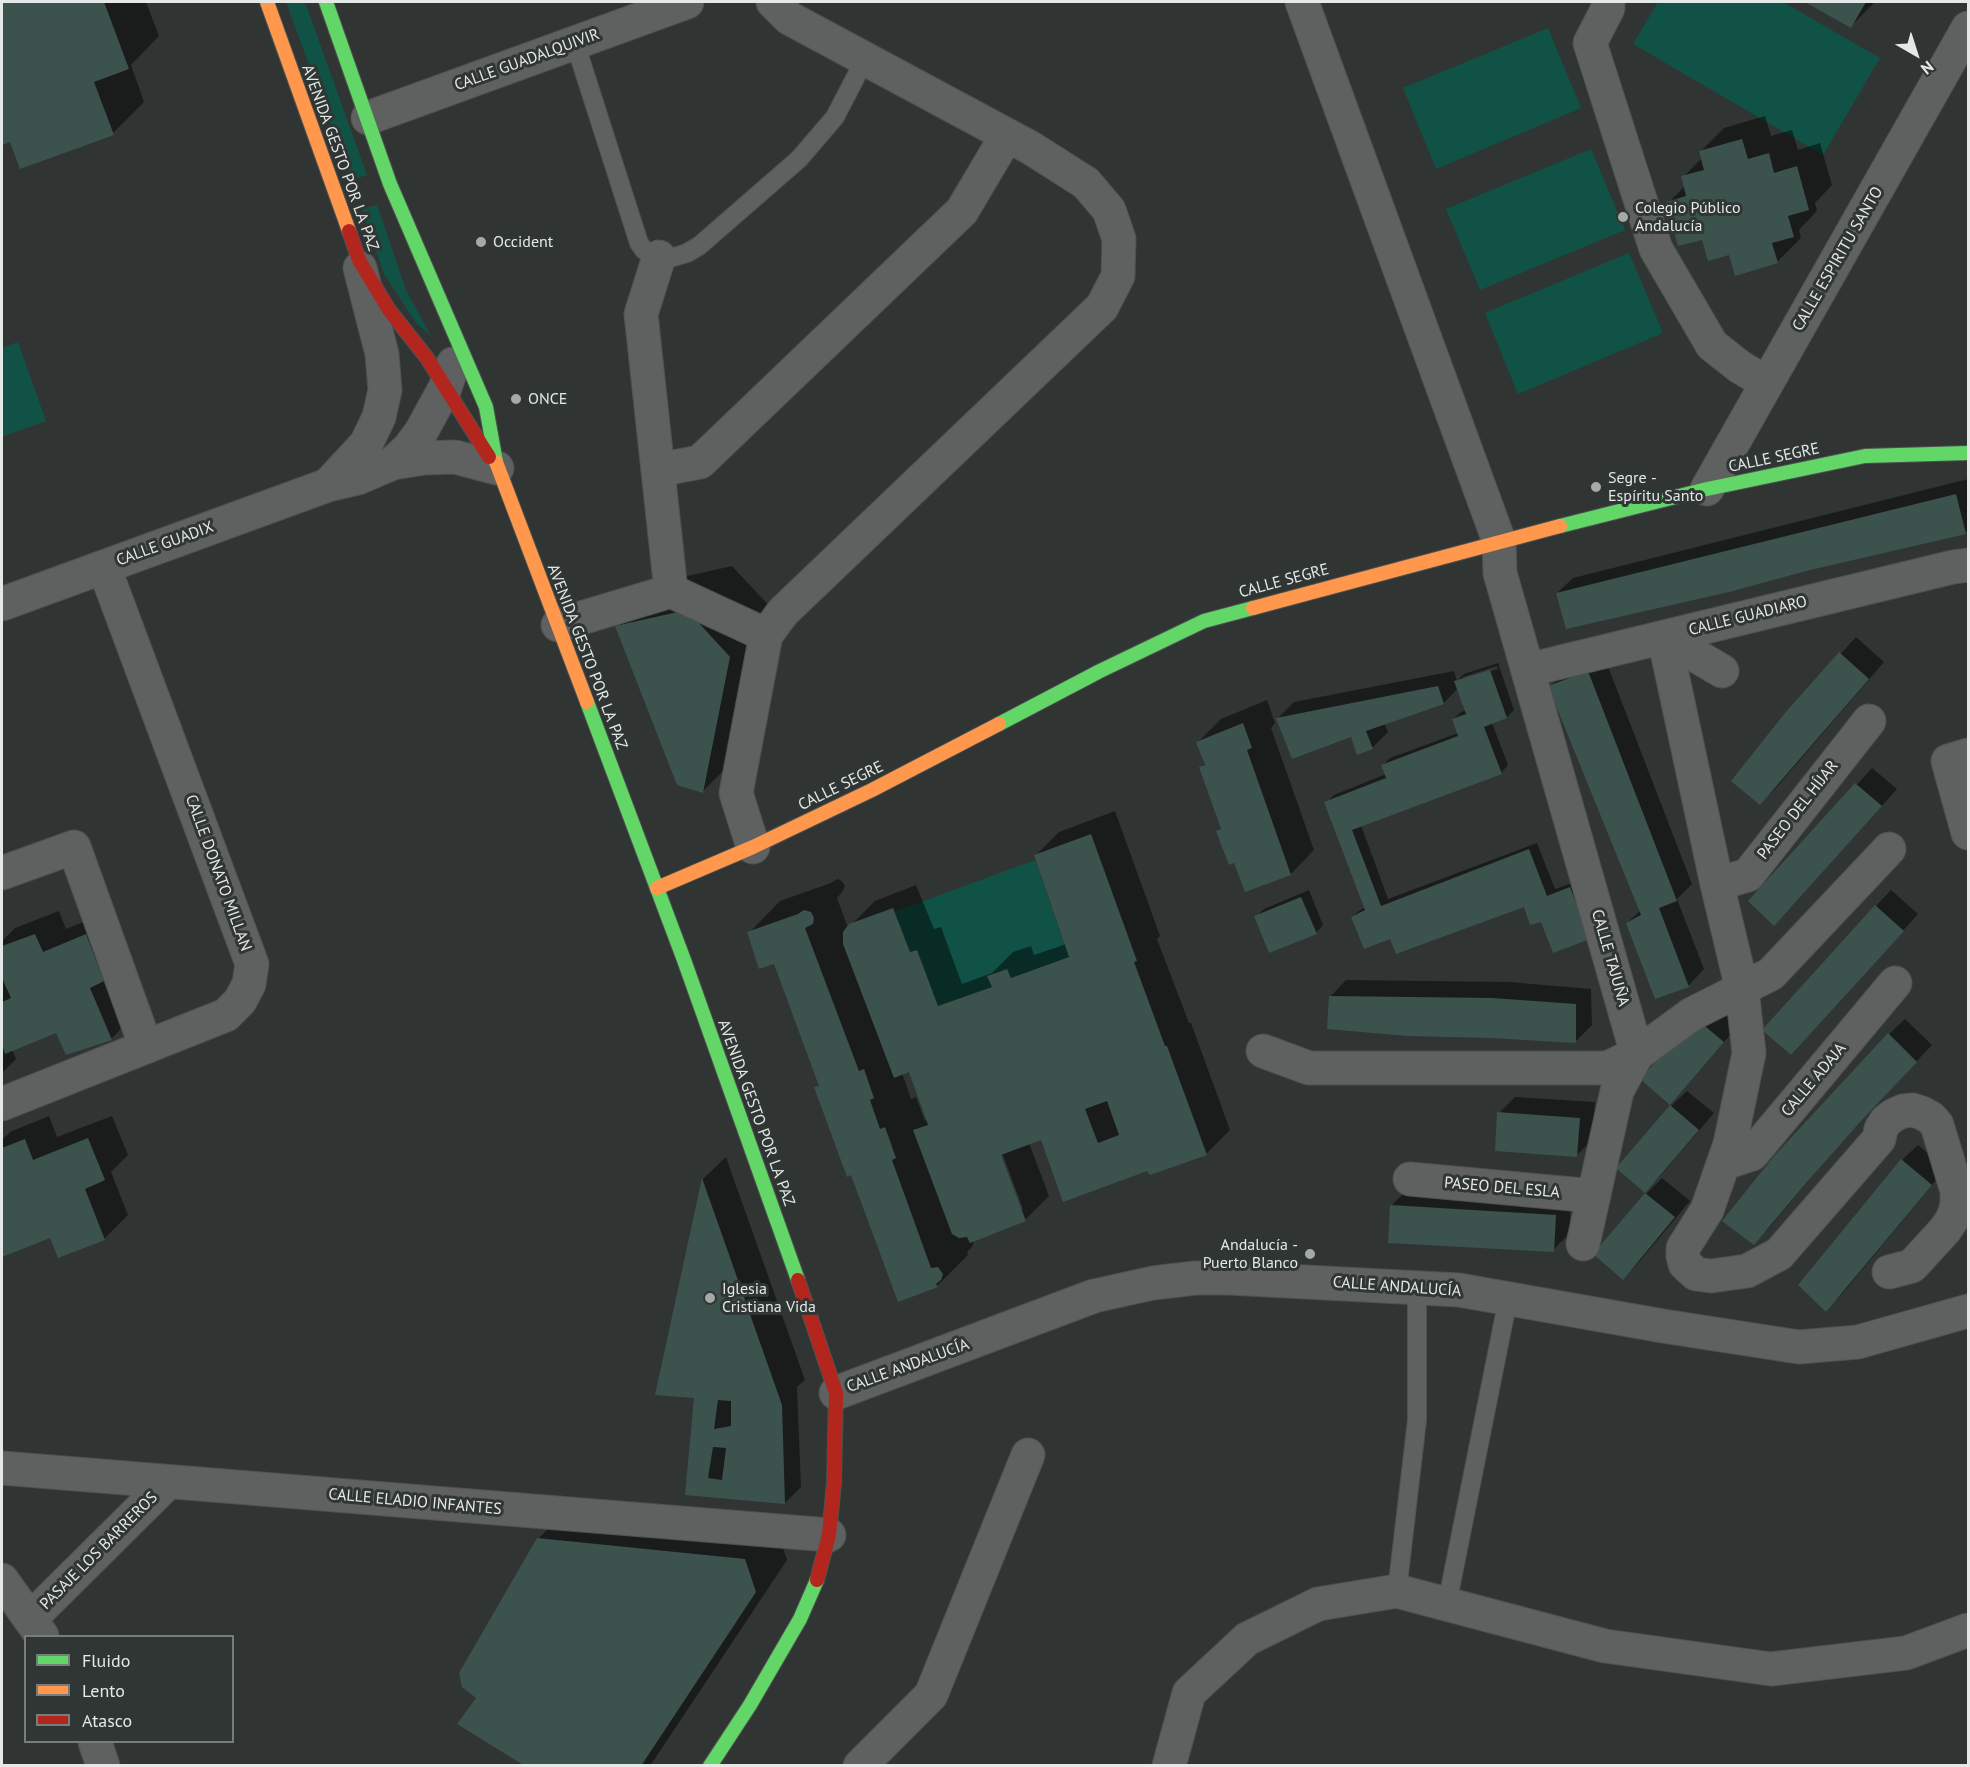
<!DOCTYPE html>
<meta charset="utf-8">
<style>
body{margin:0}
#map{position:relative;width:1970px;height:1767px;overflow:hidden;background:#303533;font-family:"PT Sans",sans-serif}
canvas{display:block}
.frame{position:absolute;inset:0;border:3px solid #e4e8e7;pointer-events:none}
.legend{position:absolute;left:24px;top:1635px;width:210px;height:108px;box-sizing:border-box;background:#2f3634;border:2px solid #777d7c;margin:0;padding:8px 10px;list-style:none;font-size:18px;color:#e4e8e7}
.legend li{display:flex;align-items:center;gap:12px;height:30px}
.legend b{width:30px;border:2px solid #777d7c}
.north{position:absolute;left:1886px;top:24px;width:60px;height:60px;-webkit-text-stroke:4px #2f3634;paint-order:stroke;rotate:141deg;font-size:16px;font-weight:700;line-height:24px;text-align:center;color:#e4e8e7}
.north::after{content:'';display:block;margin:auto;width:21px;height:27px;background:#e4e8e7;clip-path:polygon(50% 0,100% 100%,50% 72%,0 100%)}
</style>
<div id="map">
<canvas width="1970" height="1767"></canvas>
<div class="frame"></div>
<ul class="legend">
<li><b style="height:8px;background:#63d668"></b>Fluido</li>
<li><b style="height:8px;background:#ff974d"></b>Lento</li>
<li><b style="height:8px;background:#b3261e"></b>Atasco</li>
</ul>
<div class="north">N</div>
</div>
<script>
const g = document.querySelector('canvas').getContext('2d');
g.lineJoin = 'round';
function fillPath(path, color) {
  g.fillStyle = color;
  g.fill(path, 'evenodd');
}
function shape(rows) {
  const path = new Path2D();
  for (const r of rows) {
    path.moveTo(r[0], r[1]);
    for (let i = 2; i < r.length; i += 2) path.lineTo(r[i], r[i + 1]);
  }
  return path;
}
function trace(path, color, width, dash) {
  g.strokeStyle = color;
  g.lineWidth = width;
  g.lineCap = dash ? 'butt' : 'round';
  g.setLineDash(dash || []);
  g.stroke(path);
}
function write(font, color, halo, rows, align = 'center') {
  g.font = font + ' "PT Sans",sans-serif';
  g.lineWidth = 6;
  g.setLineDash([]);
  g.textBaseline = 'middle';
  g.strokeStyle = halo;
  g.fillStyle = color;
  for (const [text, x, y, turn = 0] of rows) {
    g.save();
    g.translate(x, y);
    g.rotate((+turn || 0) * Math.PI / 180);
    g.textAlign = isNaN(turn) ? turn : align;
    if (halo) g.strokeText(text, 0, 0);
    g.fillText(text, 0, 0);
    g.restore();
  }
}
fillPath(shape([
 [286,2,305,2,367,175,351,180],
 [1658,2,1783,2,1880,58,1823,155,1633,44],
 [1548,28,1581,108,1436,169,1403,88],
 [1591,149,1625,230,1480,290,1446,209],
 [377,205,406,290,431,336,416,323,384,274,361,209],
 [1629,253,1663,333,1518,394,1485,313],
 [18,342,46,421,2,437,2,348],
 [1035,860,1069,957,1011,978,1007,969,988,975,992,987,938,1006,917,950,910,952,894,912]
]), '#115247');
fillPath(shape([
 [2,2,146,2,159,36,131,65,144,102,113,133,11,141,2,144],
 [1808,2,1875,2,1851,26],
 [1765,116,1771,136,1792,130,1798,150,1820,143,1832,185,1815,203,1817,211,1799,230,1801,238,1777,262,1730,253,1703,238,1668,203,1685,186,1683,177,1702,158,1700,152,1724,128],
 [1968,479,1968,529,1965,533,1557,593,1573,578],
 [732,566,774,611,747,747,702,792,616,626,661,582],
 [1856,637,1884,662,1776,788,1760,803,1786,714],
 [1604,656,1692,884,1677,899,1704,969,1689,985,1656,997,1627,923,1641,910,1550,687,1566,671],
 [1498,663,1514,710,1507,717,1492,723,1508,765,1501,773,1361,825,1388,899,1537,843,1555,889,1578,881,1597,930,1542,920,1525,905,1391,937,1352,917,1360,910,1366,907,1326,803,1334,795,1386,774,1383,765,1390,758,1458,733,1453,719,1461,712,1466,710,1458,688,1444,703,1384,723,1388,732,1372,748,1352,735,1278,718,1294,702,1454,671,1457,681,1464,674],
 [1497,666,1498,669,1463,680,1463,677],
 [1267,700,1275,723,1271,728,1314,850,1291,874,1246,890,1235,861,1218,831,1222,827,1201,768,1206,762,1198,742,1221,719],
 [1872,768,1897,789,1790,908,1750,901],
 [1115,811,1160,936,1157,939,1189,1023,1191,1023,1230,1130,1206,1154,1148,1169,1042,1138,1029,1143,1049,1196,1025,1220,972,1240,974,1242,972,1247,967,1252,968,1255,937,1286,852,1173,816,1088,820,1084,775,962,749,933,780,901,831,883,837,879,842,881,845,886,843,891,837,898,848,928,875,901,916,885,934,929,941,927,962,984,992,973,1013,952,1031,946,1034,955,1066,944,1035,856,1059,832],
 [910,1070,927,1118,925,1121,916,1097,911,1099,902,1073],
 [1000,1147,1023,1209,1020,1209,997,1149],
 [1309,890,1323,925,1316,933,1256,916,1264,909],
 [1891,890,1918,914,1806,1038,1876,906],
 [59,911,66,929,110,911,135,1015,111,1039,57,1031,12,1049,16,1059,2,1073,2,941,15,928],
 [1346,980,1509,982,1591,989,1592,1025,1576,1041,1331,996],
 [1712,1003,1739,1025,1670,1103],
 [1905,1019,1932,1045,1877,1103,1821,1165,1769,1228,1754,1243,1889,1034],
 [1687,1091,1714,1113,1661,1175,1645,1191,1671,1106],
 [1515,1097,1595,1102,1593,1139,1577,1155,1499,1113],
 [49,1116,57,1137,112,1116,128,1155,111,1172,128,1215,104,1239,50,1236,2,1256,2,1140,10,1132],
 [1918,1145,1946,1168,1842,1294,1826,1309,1902,1160],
 [726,1157,805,1380,797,1387,801,1487,785,1503,686,1494,696,1397,657,1394,703,1179],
 [1662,1178,1690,1201,1639,1262,1623,1278,1646,1194],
 [1407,1190,1571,1200,1569,1234,1553,1250,1391,1206],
 [569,1508,776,1528,787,1560,650,1766,528,1766,478,1698,538,1539]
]), '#0007');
fillPath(shape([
 [2,2,104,2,129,69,94,82,114,135,20,169,10,142,2,145],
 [1805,2,1866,2,1851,28],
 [1742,139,1748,159,1769,153,1774,173,1797,166,1809,210,1788,216,1794,237,1772,243,1778,263,1735,276,1729,255,1708,261,1702,240,1678,246,1666,202,1686,196,1681,176,1704,170,1699,151],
 [1956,494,1966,534,1806,571,1729,592,1566,629,1556,593],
 [687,610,730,657,703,793,677,785,615,626],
 [1839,652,1869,679,1760,805,1731,781,1785,713],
 [1490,670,1507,718,1484,727,1502,774,1352,830,1381,906,1529,849,1547,896,1570,887,1590,939,1553,953,1541,922,1530,925,1524,907,1396,954,1390,939,1364,949,1351,917,1365,910,1324,802,1386,778,1381,765,1458,736,1452,719,1466,714,1454,681],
 [1588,671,1677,901,1659,908,1689,987,1655,999,1626,923,1641,915,1548,686],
 [1438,686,1444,704,1366,731,1373,749,1357,755,1351,737,1292,759,1276,718],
 [1243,723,1252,748,1247,750,1291,875,1245,892,1234,863,1229,865,1216,831,1221,829,1199,767,1205,765,1196,742],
 [1855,783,1882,806,1774,926,1748,901],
 [1091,834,1137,961,1134,962,1165,1046,1167,1046,1207,1155,1150,1175,1147,1171,1063,1202,1041,1140,1001,1155,1026,1221,970,1243,967,1237,959,1238,952,1234,913,1130,928,1125,909,1072,894,1078,843,944,843,932,849,924,893,908,910,952,917,950,938,1006,992,987,987,976,1007,969,1011,978,1069,957,1034,855],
 [1107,1101,1119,1135,1098,1143,1085,1109],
 [1301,897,1317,934,1269,953,1254,916],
 [1875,905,1904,931,1791,1055,1762,1030],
 [804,910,811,912,814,918,813,924,805,928,859,1071,864,1069,874,1098,870,1100,880,1129,885,1127,896,1158,892,1160,931,1268,938,1267,943,1274,941,1280,936,1284,938,1287,898,1302,851,1175,847,1177,814,1087,819,1086,774,964,759,969,747,932,798,914],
 [35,934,43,952,86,934,104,981,90,988,112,1040,66,1055,56,1033,5,1054,2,1044,2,1002,11,998,2,978,2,946],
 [1329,996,1492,998,1576,1004,1576,1043,1491,1038,1408,1036,1327,1029],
 [1695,1018,1724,1042,1670,1105,1640,1079],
 [1888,1033,1917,1062,1861,1121,1806,1183,1754,1245,1722,1221,1775,1155],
 [1670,1105,1699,1130,1645,1193,1616,1168],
 [1497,1112,1580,1118,1577,1157,1495,1151],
 [88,1138,105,1180,85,1189,105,1240,58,1258,50,1238,2,1257,2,1148,25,1139,33,1160],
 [1901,1159,1932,1185,1826,1312,1798,1285],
 [702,1178,782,1405,785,1504,685,1495,694,1398,655,1395],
 [718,1400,731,1401,731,1426,714,1429],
 [713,1447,726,1448,722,1480,708,1478],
 [1645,1193,1675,1217,1623,1280,1593,1254],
 [1390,1205,1556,1215,1554,1252,1388,1243],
 [537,1538,745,1559,756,1592,641,1766,525,1766,457,1724,476,1698,462,1687,459,1673]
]), '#3c524d');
const lane = shape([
 [575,43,639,243,644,250,659,257,674,257,687,253,699,246,799,159,835,117,865,59],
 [1397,1591,1417,1420,1417,1288],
 [1447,1604,1508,1299]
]);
const street = shape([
 [1302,2,1499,541,1500,573,1637,1054,1617,1091,1583,1244],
 [1608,2,1608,8,1590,43,1656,249,1712,345,1740,367,1767,383],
 [368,118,687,2],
 [659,257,641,314,671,591,766,635],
 [393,463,409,448,421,432,445,388,453,364],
 [658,470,700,462,962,211,1007,135],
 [328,485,366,444,379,417,385,390,382,354,360,268],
 [1707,489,1968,28],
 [2,604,328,485,358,478,393,463,424,458,455,457,497,468],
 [558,625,671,591],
 [1664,637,1717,884,1742,989,1749,1053,1730,1144,1707,1210,1683,1248,1683,1256,1685,1264,1696,1274,1711,1276,1747,1271,1779,1254,1879,1139,1881,1129,1886,1121,1894,1115,1903,1111,1913,1110,1922,1113,1931,1118,1937,1125,1957,1191,1957,1205,1953,1218,1945,1230,1912,1266,1889,1272],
 [1664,637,1722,671],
 [1528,670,1953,567,1968,565],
 [1968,755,1948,761,1968,833],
 [753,847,736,793,766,635,783,612,1102,307,1118,276,1119,239,1109,210,1086,183,1031,148,789,18,773,2],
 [2,873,74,847,146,1047],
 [1717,884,1748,875,1869,721],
 [1263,1051,1309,1068,1607,1068,1637,1054,1692,1014,1771,974,1889,849],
 [2,1104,226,1015,240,1001,249,984,252,964,104,567],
 [1724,1163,1752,1154,1895,983],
 [1410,1179,1594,1196],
 [836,1393,1094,1296,1153,1283,1195,1278,1229,1278,1459,1290,1663,1326,1799,1347,1858,1342,1968,1311],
 [2,1468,829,1535],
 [2,1580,42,1636],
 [30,1619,168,1482],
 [95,1742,103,1766],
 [860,1766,931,1695,1028,1455],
 [1169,1766,1189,1693,1247,1639,1318,1604,1397,1591,1605,1646,1771,1669,1906,1653,1968,1630]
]);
const fast = shape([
 [326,2,390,184,486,407,496,462],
 [1560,526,1707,489,1865,456,1968,453],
 [587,702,684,960,798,1280],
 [999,724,1100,671,1204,621,1253,608],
 [710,1766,750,1705,800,1619,817,1580]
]);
const slow = shape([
 [267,2,349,231],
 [496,462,587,702],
 [1253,608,1560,526],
 [657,888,753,847,872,790,999,724]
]);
const jam = shape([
 [349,231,359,260,389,310,427,358,489,457],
 [798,1280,836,1393,834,1483,829,1535,817,1580]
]);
trace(lane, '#4d5150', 20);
trace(street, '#4d5150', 35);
trace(fast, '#4d5150', 16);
trace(slow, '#4d5150', 16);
trace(jam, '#4d5150', 16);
trace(lane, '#5f6161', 18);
trace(street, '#5f6161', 33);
trace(fast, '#63d668', 14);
trace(slow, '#ff974d', 14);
trace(jam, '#b3261e', 14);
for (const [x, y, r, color] of [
 [1623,217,6,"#a5a9a8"],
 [481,242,6,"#a5a9a8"],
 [516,399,6,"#a5a9a8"],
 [1596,487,6,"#a5a9a8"],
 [1310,1254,6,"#a5a9a8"],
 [710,1298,6,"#a5a9a8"]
]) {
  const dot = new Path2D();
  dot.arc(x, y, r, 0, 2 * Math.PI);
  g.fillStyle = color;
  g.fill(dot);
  trace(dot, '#2f3634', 2);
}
write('16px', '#e4e8e7', '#2f3634', [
 ["CALLE GUADALQUIVIR",527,60,-20],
 ["AVENIDA GESTO POR LA PAZ",340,158,70],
 ["CALLE ESPIRITU SANTO",1838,259,-60],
 ["CALLE SEGRE",1774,458,-12],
 ["CALLE GUADIX",165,544,-20],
 ["CALLE SEGRE",1284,581,-15],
 ["CALLE GUADIARO",1748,616,-14],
 ["AVENIDA GESTO POR LA PAZ",587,657,69],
 ["CALLE SEGRE",841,786,-26],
 ["PASEO DEL HÍJAR",1798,810,-52],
 ["CALLE DONATO MILLAN",218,873,70],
 ["CALLE TAJUÑA",1610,958,74],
 ["CALLE ADAJA",1814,1080,-50],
 ["AVENIDA GESTO POR LA PAZ",756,1113,70],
 ["PASEO DEL ESLA",1502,1188,5],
 ["CALLE ANDALUCÍA",1397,1287,4],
 ["CALLE ANDALUCÍA",908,1366,-20],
 ["CALLE ELADIO INFANTES",415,1502,5],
 ["PASAJE LOS BARREROS",99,1551,-45]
]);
write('16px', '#e4e8e7', '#2f3634', [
 ["Colegio Público",1635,208],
 ["Andalucía",1635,226],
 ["Occident",493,242],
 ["ONCE",528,399],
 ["Segre -",1608,478],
 ["Espíritu Santo",1608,496],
 ["Andalucía -",1298,1245,"right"],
 ["Puerto Blanco",1298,1263,"right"],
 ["Iglesia",722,1289],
 ["Cristiana Vida",722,1307]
], 'left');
</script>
